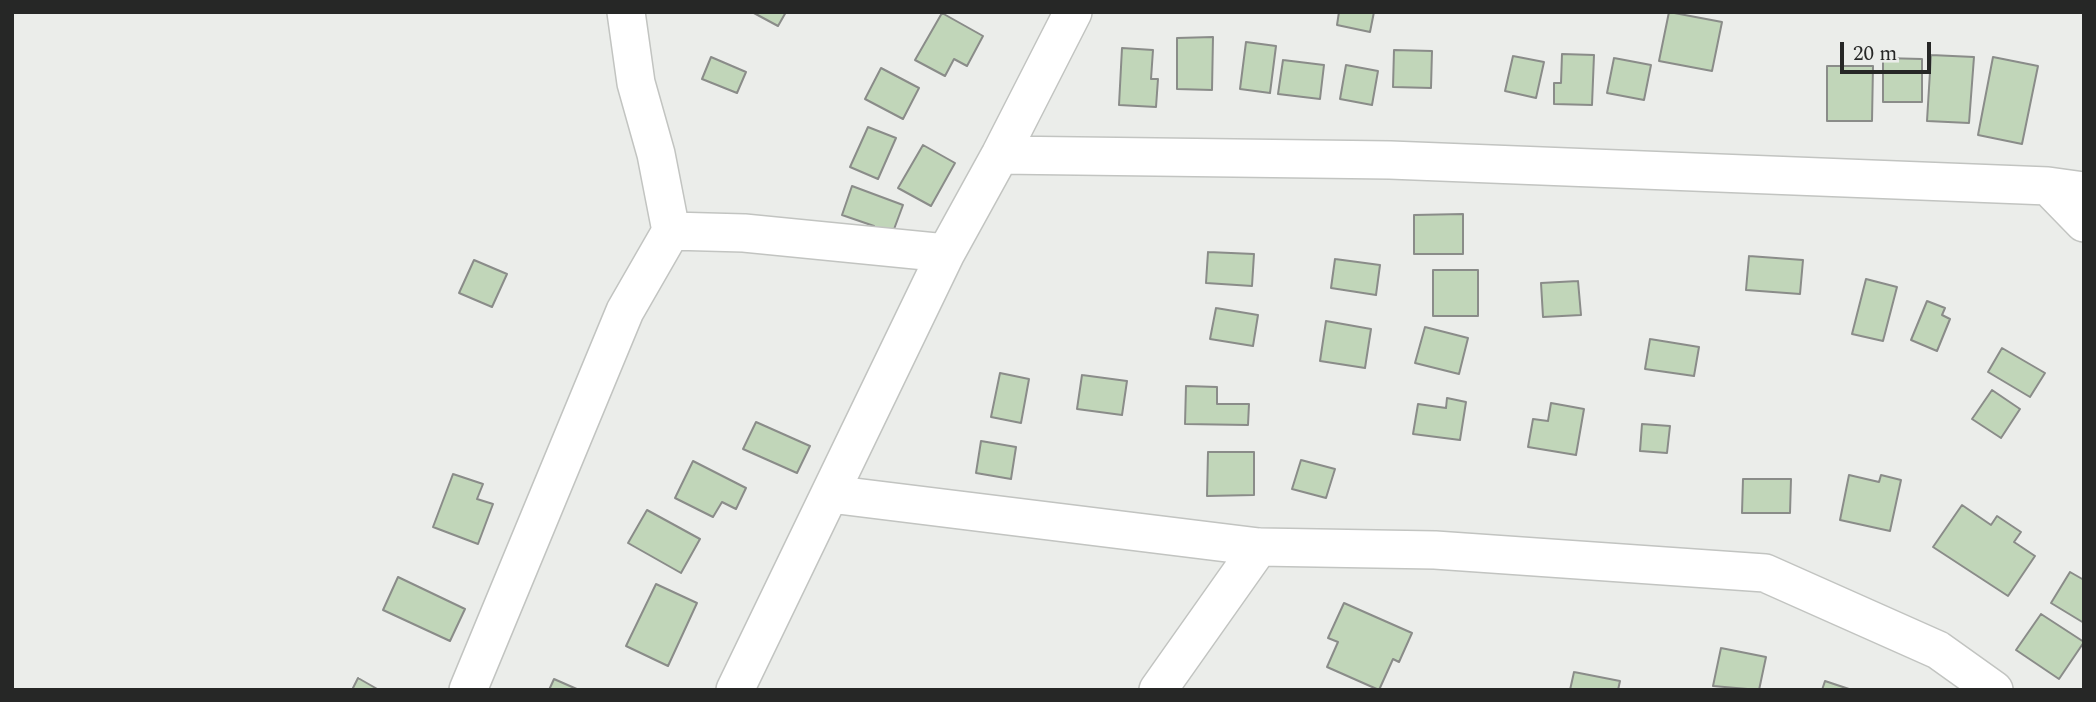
<!DOCTYPE html>
<style>
body{margin:0}
#map{position:relative;width:2096px;height:702px;overflow:hidden;background:#ebedea;font-family:Spectral,serif}
canvas{display:block}
.frame{position:absolute;inset:0;border:14px solid #262726;pointer-events:none}
.scale{position:absolute;left:1840px;top:42px;width:91px;height:32px;box-sizing:border-box;border:4px solid #262726;border-top:0;padding-left:9px;font-size:21px;line-height:24px;white-space:nowrap;color:#262726;-webkit-text-stroke:5px #ebedea;paint-order:stroke}
</style>
<div id="map">
<canvas width="2096" height="702"></canvas>
<div class="frame"></div>
<div class="scale">20 m</div>
</div>
<script>
const g = document.querySelector('canvas').getContext('2d');
g.lineJoin = 'round';
function fillPath(path, color) {
  g.fillStyle = color;
  g.fill(path, 'evenodd');
}
function shape(rows) {
  const path = new Path2D();
  for (const r of rows) {
    path.moveTo(r[0], r[1]);
    for (let i = 2; i < r.length; i += 2) path.lineTo(r[i], r[i + 1]);
  }
  return path;
}
function trace(path, color, width, dash) {
  g.strokeStyle = color;
  g.lineWidth = width;
  g.lineCap = dash ? 'butt' : 'round';
  g.setLineDash(dash || []);
  g.stroke(path);
}
const building = shape([
 [752,12,786,12,778,26,752,12],
 [1339,12,1374,12,1370,32,1337,25,1339,12],
 [1669,12,1722,22,1712,71,1659,61,1669,12],
 [942,13,983,36,967,66,954,59,945,76,915,60,942,13],
 [1213,37,1212,90,1177,89,1177,38,1213,37],
 [1246,42,1276,46,1270,93,1240,89,1246,42],
 [1122,48,1153,50,1151,79,1158,79,1156,107,1119,105,1122,48],
 [1394,50,1432,51,1431,88,1393,87,1394,50],
 [1562,54,1594,55,1592,105,1554,104,1554,83,1561,83,1562,54],
 [1931,55,1974,57,1969,123,1927,121,1931,55],
 [1513,56,1544,62,1536,98,1505,91,1513,56],
 [711,57,746,72,737,93,702,79,711,57],
 [1993,57,2038,66,2022,144,1978,135,1993,57],
 [1614,58,1651,65,1644,100,1607,93,1614,58],
 [1883,58,1922,59,1922,102,1883,102,1883,58],
 [1283,60,1324,65,1320,99,1278,94,1283,60],
 [1346,65,1378,71,1372,105,1340,99,1346,65],
 [1827,66,1873,66,1872,121,1827,121,1827,66],
 [881,68,919,88,903,119,865,99,881,68],
 [868,127,896,138,878,179,850,167,868,127],
 [923,145,955,163,931,206,898,188,923,145],
 [852,186,903,205,890,240,871,233,874,226,842,215,852,186],
 [1463,214,1463,254,1414,254,1414,215,1463,214],
 [1208,252,1254,254,1252,286,1206,283,1208,252],
 [1749,256,1803,260,1800,294,1746,290,1749,256],
 [1335,259,1380,265,1376,295,1331,288,1335,259],
 [474,260,507,274,492,307,459,293,474,260],
 [1433,270,1478,270,1478,316,1433,316,1433,270],
 [1866,279,1897,287,1883,341,1852,334,1866,279],
 [1578,281,1581,315,1543,317,1541,283,1578,281],
 [1927,301,1945,308,1942,315,1950,319,1937,351,1911,340,1927,301],
 [1216,308,1258,315,1253,346,1210,339,1216,308],
 [1326,321,1371,329,1365,368,1320,361,1326,321],
 [1425,327,1468,338,1459,374,1415,363,1425,327],
 [1650,339,1699,347,1694,376,1645,369,1650,339],
 [2002,348,2045,373,2030,397,1988,372,2002,348],
 [1000,373,1029,379,1021,423,991,417,1000,373],
 [1082,375,1127,381,1122,415,1077,409,1082,375],
 [1186,386,1217,387,1217,404,1249,404,1248,425,1185,424,1186,386],
 [1992,390,2020,409,2001,438,1972,419,1992,390],
 [1447,398,1466,402,1460,440,1413,434,1418,404,1446,408,1447,398],
 [1551,403,1584,409,1576,455,1528,447,1533,419,1548,421,1551,403],
 [756,422,810,446,797,473,743,449,756,422],
 [1642,424,1670,426,1667,453,1640,451,1642,424],
 [981,441,1016,447,1011,479,976,473,981,441],
 [1208,452,1254,452,1254,495,1207,496,1208,452],
 [1301,460,1335,469,1326,498,1292,489,1301,460],
 [693,461,746,488,736,509,722,502,713,517,675,498,693,461],
 [453,474,483,484,477,499,493,504,478,544,433,527,453,474],
 [1849,475,1879,482,1881,475,1901,480,1890,531,1840,520,1849,475],
 [1743,479,1791,479,1790,513,1742,513,1743,479],
 [1962,505,1991,525,1997,516,2021,532,2014,542,2035,556,2008,596,1933,547,1962,505],
 [647,510,700,539,681,573,628,543,647,510],
 [2070,572,2084,580,2084,623,2051,603,2070,572],
 [398,577,465,609,450,641,383,610,398,577],
 [656,584,697,603,668,666,626,646,656,584],
 [1344,603,1412,633,1399,662,1393,659,1379,690,1327,667,1338,642,1328,638,1344,603],
 [2041,614,2084,642,2059,679,2016,650,2041,614],
 [1721,648,1766,657,1759,690,1713,686,1721,648],
 [1574,672,1620,681,1618,690,1570,690,1574,672],
 [358,678,379,690,352,690,358,678],
 [554,679,579,690,549,690,554,679],
 [1825,681,1852,690,1822,690,1825,681]
]);
fillPath(building, '#c1d6b9');
trace(building, '#8a8c89', 2);
const minor = shape([
 [626,12,636,83,656,154,671,231,744,233,946,253],
 [1000,155,1390,160,2048,186,2084,191],
 [2048,186,2084,223],
 [830,494,1259,547,1435,550,1765,573,1938,650,1994,690],
 [468,690,625,311,671,231],
 [735,690,946,253,1000,155,1073,12],
 [1158,690,1259,547]
]);
trace(minor, '#c2c4c1', 40);
trace(minor, '#fff', 37);
</script>
